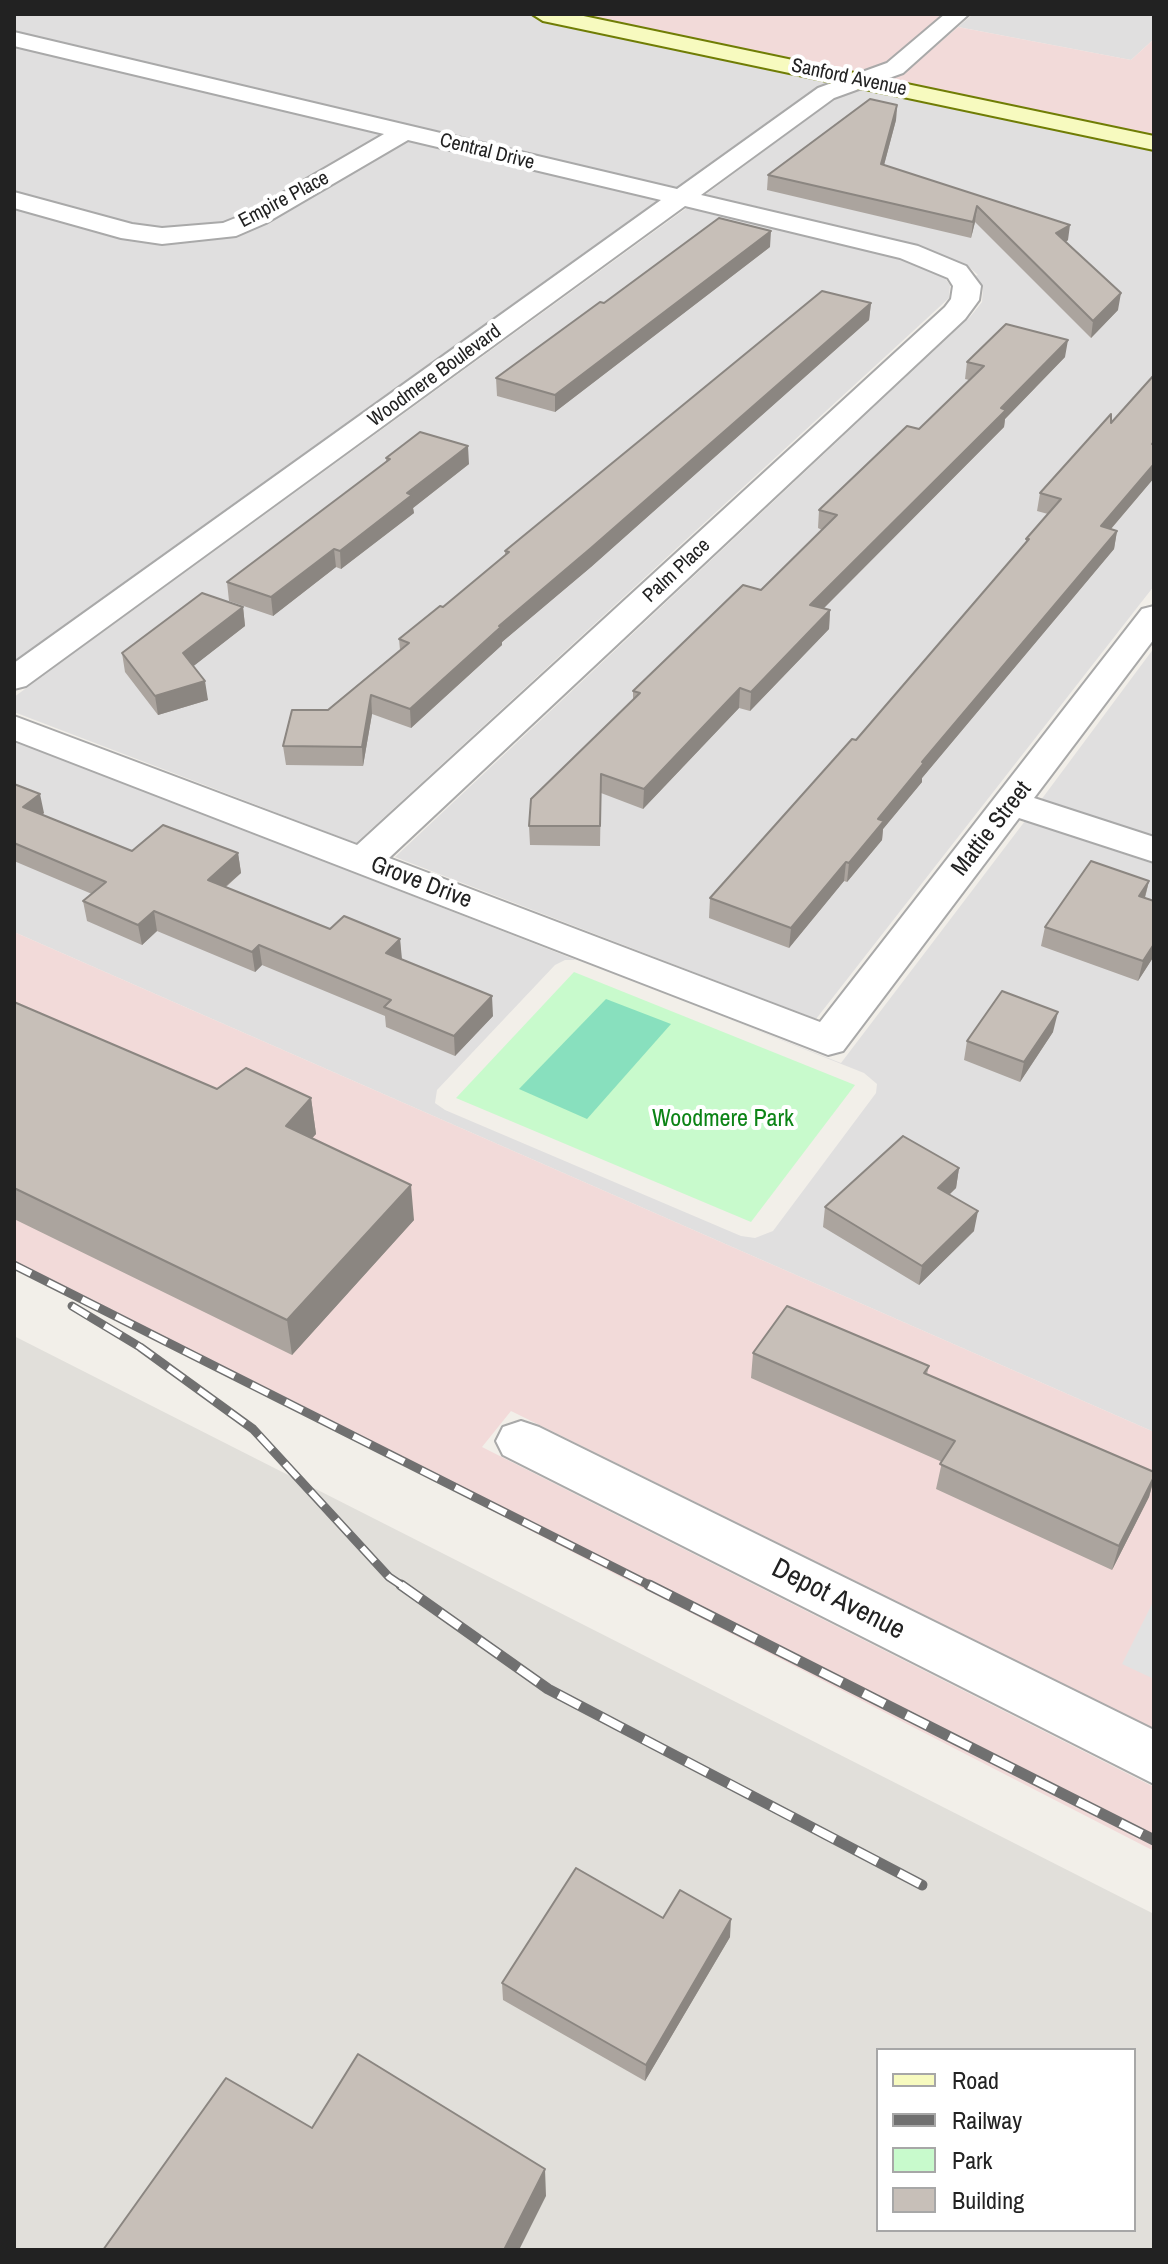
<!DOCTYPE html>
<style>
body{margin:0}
#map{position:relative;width:1168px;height:2264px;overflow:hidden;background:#f2efe9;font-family:"Archivo Narrow",sans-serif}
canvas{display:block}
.frame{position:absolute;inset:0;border:16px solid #222;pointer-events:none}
.legend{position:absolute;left:876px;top:2048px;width:260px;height:184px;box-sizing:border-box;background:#fff;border:2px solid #a7a7a7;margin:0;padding:10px 14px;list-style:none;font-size:24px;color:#222}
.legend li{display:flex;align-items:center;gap:16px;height:40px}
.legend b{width:40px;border:2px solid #a7a7a7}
</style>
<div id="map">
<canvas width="1168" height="2264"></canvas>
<div class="frame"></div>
<ul class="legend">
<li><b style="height:10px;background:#f7fabf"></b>Road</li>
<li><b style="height:10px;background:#707070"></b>Railway</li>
<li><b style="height:22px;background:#c8facc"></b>Park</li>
<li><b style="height:22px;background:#c7bfb8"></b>Building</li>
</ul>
</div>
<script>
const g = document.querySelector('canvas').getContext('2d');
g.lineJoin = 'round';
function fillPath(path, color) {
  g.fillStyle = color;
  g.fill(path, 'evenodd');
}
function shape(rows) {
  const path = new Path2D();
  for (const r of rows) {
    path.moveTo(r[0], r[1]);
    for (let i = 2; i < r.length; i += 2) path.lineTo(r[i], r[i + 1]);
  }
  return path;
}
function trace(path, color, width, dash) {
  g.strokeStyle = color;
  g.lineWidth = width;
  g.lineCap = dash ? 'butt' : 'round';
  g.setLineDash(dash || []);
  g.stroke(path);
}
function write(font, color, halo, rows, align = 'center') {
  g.font = font + ' "Archivo Narrow",sans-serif';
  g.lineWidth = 8;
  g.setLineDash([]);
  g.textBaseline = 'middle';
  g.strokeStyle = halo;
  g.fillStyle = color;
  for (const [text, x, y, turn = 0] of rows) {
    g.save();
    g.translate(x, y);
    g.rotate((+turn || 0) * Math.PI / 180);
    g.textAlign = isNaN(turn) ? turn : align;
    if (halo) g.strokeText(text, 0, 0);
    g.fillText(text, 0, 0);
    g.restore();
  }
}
fillPath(shape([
 [14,14,520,14,838,81,813,90,673,191,14,33],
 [973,14,1147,14,1154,15,1154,39,1131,60,958,27],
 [14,44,386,133,246,214,218,224,164,230,137,227,14,193],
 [864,87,1154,148,1154,586,816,1019,395,857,970,317,982,302,983,288,975,276,978,275,968,266,947,257,915,246,701,198,838,96],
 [410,139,661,201,14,662,14,207,185,243,210,240,268,222],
 [688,207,902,256,942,274,950,285,949,298,356,843,14,712,14,697],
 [1154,648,1154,837,1041,800],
 [14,740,576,960,565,960,555,965,437,1090,435,1103,445,1110,741,1236,755,1238,773,1231,876,1093,877,1084,864,1073,718,1015,841,1063,1025,821,1154,864,1154,1432,14,932]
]), '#e0dfdf');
fillPath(shape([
 [579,14,943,14,883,65,856,75,575,16],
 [958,27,1131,60,1154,39,1154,138,882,80,908,70],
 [14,932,1154,1432,1154,1729,511,1411,482,1447,1154,1787,1154,1851,14,1265]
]), '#f2dad9');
fillPath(shape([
 [14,1336,1154,1914,1154,2250,14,2250],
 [878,2050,1134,2050,1134,2230,878,2230]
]), '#e1dfda');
fillPath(shape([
 [574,972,855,1085,751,1222,456,1098]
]), '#c8facc');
fillPath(shape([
 [606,999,671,1024,587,1119,519,1089]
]), '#88e0be');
fillPath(shape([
 [1154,1600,1154,1679,1122,1664]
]), '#e2e2e2');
const street = shape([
 [945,14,969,14,903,73,834,98,701,195,918,246,966,266,981,286,979,300,965,319,389,858,820,1022,1142,609,1154,606,1154,639,1034,798,1154,837,1154,862,1019,818,843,1051,828,1055,14,740,14,716,357,845,945,307,951,299,953,286,948,278,900,258,685,206,26,686,14,689,14,663,661,200,408,140,266,223,236,236,162,244,121,238,14,208,14,192,132,224,162,228,223,223,248,213,384,134,14,46,14,32,677,189,818,88,887,63,945,14],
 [521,1421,539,1427,1154,1730,1154,1784,503,1455,496,1441,503,1427,521,1421]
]);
const secondary = shape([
 [532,14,574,14,1154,136,1154,150,543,21,532,14]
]);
trace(street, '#a9a9a9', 4);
trace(secondary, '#707d05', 4);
fillPath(street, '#fff');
fillPath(secondary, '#f7fabf');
const railFar1 = shape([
 [14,1265,653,1587],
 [72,1306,140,1347,253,1429,389,1577,404,1587]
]);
const rail = shape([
 [401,1585,548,1689,922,1885],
 [649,1585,1154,1840]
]);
trace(railFar1, '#707070', 9);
trace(rail, '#707070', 11);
trace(railFar1, '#fff', 6, [19]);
trace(rail, '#fff', 8, [24]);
fillPath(shape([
 [897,105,896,120,884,165,1068,240,1066,242,1118,310,1091,338,975,222,971,238,767,190,768,175],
 [770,247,555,412,497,396,496,378,604,303],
 [871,303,869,320,591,567,502,642,502,645,411,728,372,714,363,766,286,765,283,746,400,650,399,639,443,607,505,555,505,551],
 [1065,357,1005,419,1004,427,824,608,830,610,829,629,750,711,739,708,643,809,601,793,600,846,530,845,529,826,633,700,633,691,761,590,822,530,818,528,819,510,919,429,969,380,965,379,967,362],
 [1154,375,1154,478,1111,529,1117,531,1114,549,922,778,922,782,883,829,882,840,847,882,844,881,789,948,709,918,710,898,856,740,1026,543,1026,539,1048,514,1037,511,1040,493,1111,423],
 [386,458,469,464,413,508,414,513,341,569,336,567,273,616,229,601,227,582,386,462],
 [243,607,245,626,193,666,208,700,158,715,125,672,122,653],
 [14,784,44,813,42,815,132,851,238,853,241,873,226,887,330,929,400,939,401,959,493,1016,455,1056,386,1027,385,1016,262,965,255,972,157,931,142,945,87,921,83,901,92,894,14,861],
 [1149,881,1145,898,1154,901,1154,956,1138,981,1041,946,1045,927],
 [14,1002,217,1089,311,1098,316,1134,312,1138,414,1220,292,1355,14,1219],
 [1053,1032,1020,1082,964,1060,967,1041],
 [959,1168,956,1188,949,1195,974,1231,919,1285,823,1227,825,1207],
 [753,1353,929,1366,927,1374,1154,1472,1154,1480,1149,1497,1112,1570,936,1489,942,1462,751,1378],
 [663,1918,730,1937,645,2081,503,2000,502,1983]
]), '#aba49e');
fillPath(shape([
 [897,105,896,120,880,180,881,164],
 [977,206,975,222,971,238,973,222],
 [1070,225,1068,240,1054,249,1056,233],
 [771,231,770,247,555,412,555,395],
 [1121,293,1118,310,1091,338,1093,321],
 [871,303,869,320,591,567,502,642,502,645,411,728,410,709,499,626],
 [1068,340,1065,357,1005,419,1004,427,809,623,810,605],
 [468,446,469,464,413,508,414,513,341,569,340,551,407,493],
 [1154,464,1154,478,1098,544,1101,526],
 [1117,531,1114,549,922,778,922,782,883,829,882,840,847,882,849,863,878,819,922,762],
 [334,549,336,567,273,616,271,597],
 [243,607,245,626,186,672,183,653],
 [830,610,829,629,750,711,751,692],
 [205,681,208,700,158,715,155,696],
 [740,688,739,708,643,809,644,789],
 [371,695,372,714,363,766,362,747],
 [40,794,44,813,27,826,23,807],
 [238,853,241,873,211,899,208,880],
 [846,862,844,881,789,948,791,928],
 [1149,881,1144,900,1139,896],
 [154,911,157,931,142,945,138,925],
 [400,939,402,959,387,973,386,953],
 [1154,944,1154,956,1138,981,1143,961],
 [259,945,262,965,255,972,252,952],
 [492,996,493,1016,455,1056,454,1036],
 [1058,1012,1053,1032,1020,1082,1024,1062],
 [311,1098,316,1134,291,1161,286,1126],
 [959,1168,956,1188,935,1208,938,1188],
 [411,1185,414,1220,292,1355,287,1320],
 [978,1211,974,1231,919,1285,922,1266],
 [1154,1477,1149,1497,1112,1570,1119,1546],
 [731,1919,730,1937,645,2081,646,2065],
 [545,2169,546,2196,519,2250,504,2250]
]), '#8b8681');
const building = shape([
 [870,99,897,105,881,164,1070,225,1056,233,1121,293,1093,321,977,206,973,222,768,175,870,99],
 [719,218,771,231,555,395,496,378,600,302,604,303,719,218],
 [822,291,871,303,591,548,499,626,502,626,410,709,371,695,362,747,283,746,292,710,328,710,409,643,399,639,440,606,443,607,509,552,505,551,822,291],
 [1006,324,1068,340,1001,408,1006,410,810,605,830,610,751,692,740,688,644,789,601,774,600,826,529,826,531,799,640,693,633,691,743,585,761,590,837,515,819,510,907,426,919,429,984,366,967,362,1006,324],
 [1154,375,1154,441,1152,444,1154,445,1154,464,1101,526,1117,531,922,762,924,763,878,819,884,821,849,863,846,862,791,928,710,898,852,739,856,740,1029,539,1026,539,1061,499,1040,493,1111,414,1111,423,1154,375],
 [420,432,468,446,407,493,412,495,340,551,334,549,271,597,227,582,390,459,386,458,420,432],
 [202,593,243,607,183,653,205,681,155,696,122,653,202,593],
 [14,784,40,794,23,807,132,851,163,825,238,853,208,880,330,929,344,916,400,939,386,953,492,996,454,1036,384,1007,391,1000,259,945,252,952,154,911,138,925,83,901,106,882,14,843,14,784],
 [1091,861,1149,881,1139,896,1154,901,1154,944,1143,961,1045,927,1091,861],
 [1002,991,1058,1012,1024,1062,967,1041,1002,991],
 [14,1002,217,1089,246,1068,311,1098,286,1126,411,1185,287,1320,14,1188,14,1002],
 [903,1136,959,1168,938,1188,978,1211,922,1266,825,1207,903,1136],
 [787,1306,929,1366,924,1373,1154,1472,1154,1477,1119,1546,940,1464,955,1441,753,1353,787,1306],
 [576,1868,663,1918,680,1890,731,1919,646,2065,502,1983,576,1868],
 [358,2054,545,2169,504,2250,103,2250,226,2078,312,2128,358,2054]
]);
fillPath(building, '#c7bfb8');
trace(building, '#8b8681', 2);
write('20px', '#222', '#fff', [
 ["Sanford Avenue",849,78,12],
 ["Central Drive",487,152,14],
 ["Empire Place",284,200,-28],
 ["Woodmere Boulevard",435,376,-36],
 ["Palm Place",677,571,-43]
]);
write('24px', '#222', '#fff', [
 ["Mattie Street",992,829,-52],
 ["Grove Drive",421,883,21]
]);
write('24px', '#0c8416', '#fff', [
 ["Woodmere Park",723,1120]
]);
write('28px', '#222', '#fff', [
 ["Depot Avenue",838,1600,27]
]);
</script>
